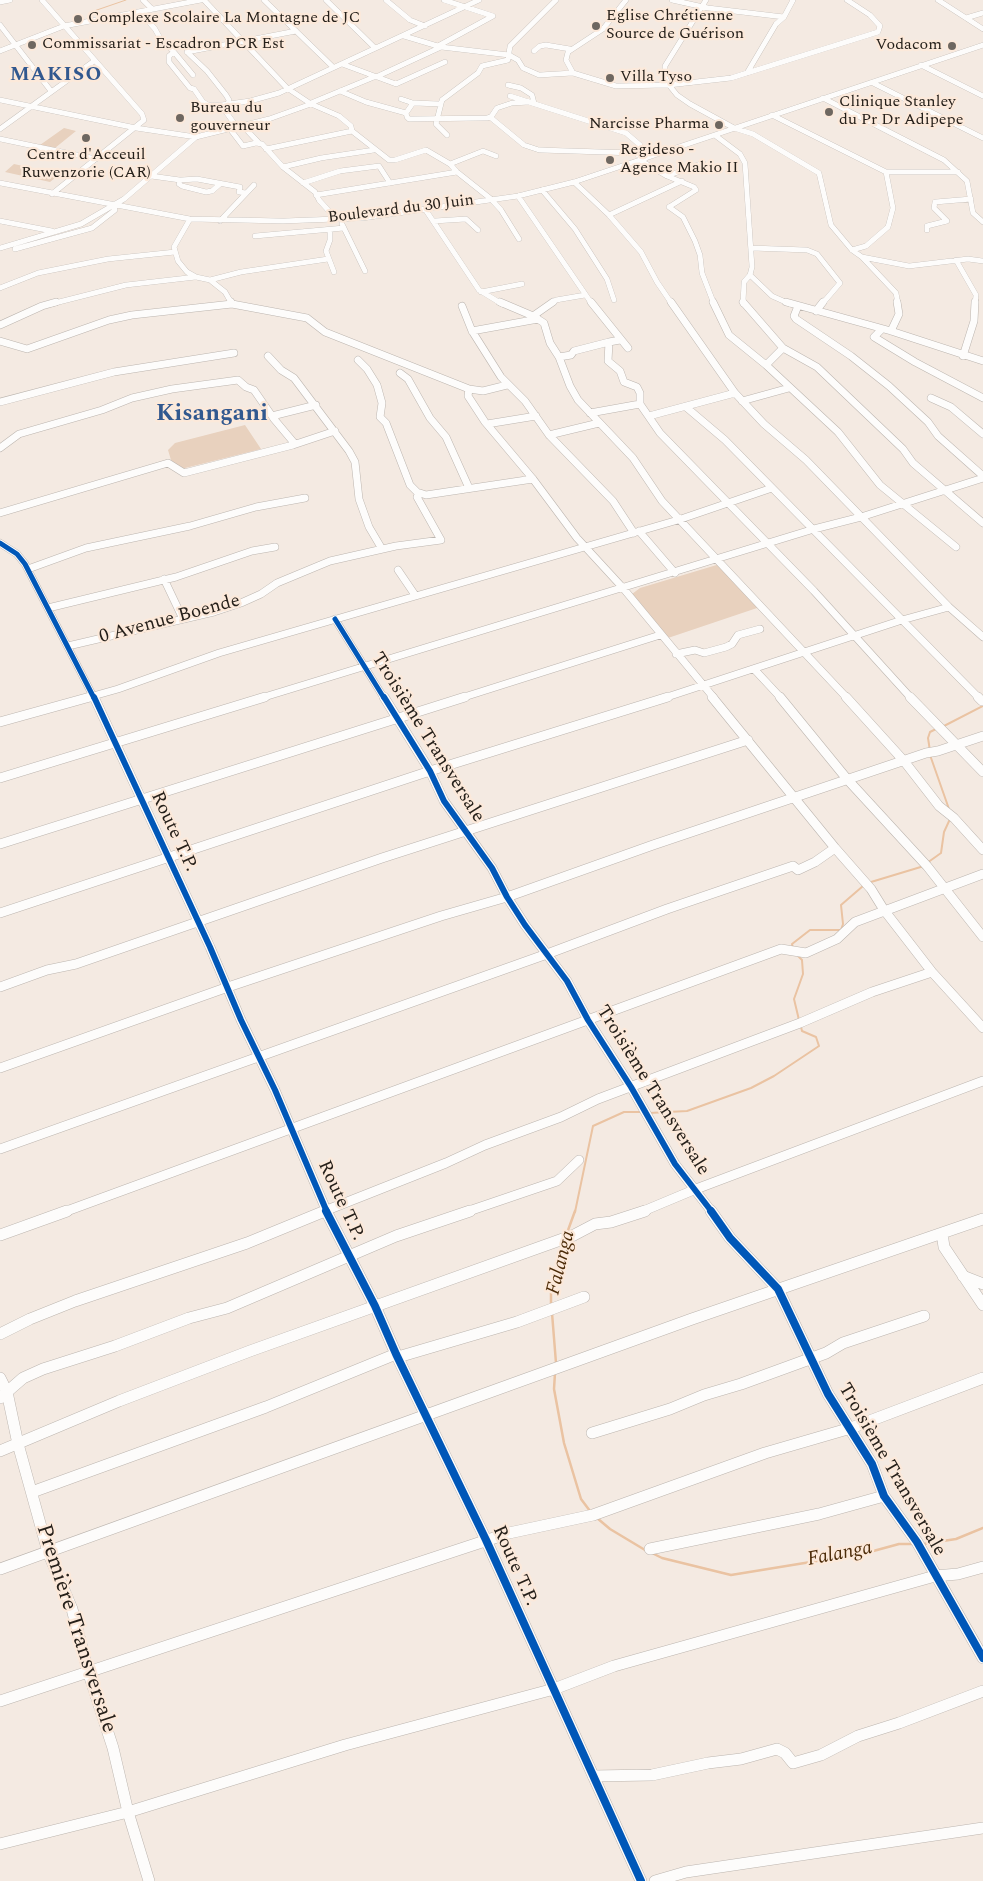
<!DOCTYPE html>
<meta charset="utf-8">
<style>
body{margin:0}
canvas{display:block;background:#f4eae2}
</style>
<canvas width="983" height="1881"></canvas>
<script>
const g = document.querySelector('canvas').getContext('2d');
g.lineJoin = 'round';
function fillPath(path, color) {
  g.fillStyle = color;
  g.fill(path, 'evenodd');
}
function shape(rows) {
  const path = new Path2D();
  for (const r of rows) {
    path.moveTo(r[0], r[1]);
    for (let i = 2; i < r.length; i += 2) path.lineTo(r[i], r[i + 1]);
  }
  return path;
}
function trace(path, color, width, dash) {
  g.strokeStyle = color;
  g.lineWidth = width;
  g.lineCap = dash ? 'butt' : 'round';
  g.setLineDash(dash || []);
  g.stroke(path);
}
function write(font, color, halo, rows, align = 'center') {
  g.font = font + ' Spectral,serif';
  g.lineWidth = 4.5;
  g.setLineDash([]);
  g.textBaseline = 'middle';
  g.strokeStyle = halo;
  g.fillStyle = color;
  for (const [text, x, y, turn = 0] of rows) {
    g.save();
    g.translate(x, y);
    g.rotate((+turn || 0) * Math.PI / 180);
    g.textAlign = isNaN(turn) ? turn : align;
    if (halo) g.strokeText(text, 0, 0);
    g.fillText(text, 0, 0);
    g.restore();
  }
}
fillPath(shape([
 [64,128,76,131,55,148,40,145],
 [14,164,60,174,50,182,5,172],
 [245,425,261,449,185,468,179,468,171,460,168,450,175,443],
 [720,564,760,607,668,638,632,594,640,588]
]), '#e8d1be');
trace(shape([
 [91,12,126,0]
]), '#eac3a2', 1);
trace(shape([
 [942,727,983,706],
 [930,751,928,738,930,732,938,728],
 [930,755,949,809],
 [927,863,941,853,944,832,950,819],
 [871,882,924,866],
 [793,948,792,944,810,930,841,930,843,924,841,905,863,886],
 [798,956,802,960,803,974,794,999,799,1020],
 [649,1113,687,1111,751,1088,774,1076,819,1046,816,1037,802,1031,801,1027],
 [575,1212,593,1126,624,1112,642,1112]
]), '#eac3a2', 2);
trace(shape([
 [567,1233,575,1211],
 [551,1303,551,1293,565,1243],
 [552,1313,556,1363],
 [555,1373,554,1389,564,1443,581,1499,590,1511],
 [597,1518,610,1529,645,1550],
 [923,1544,956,1539,983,1528],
 [652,1553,662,1558,731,1575,866,1553,899,1544,913,1544]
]), '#eac3a2', 2.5);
const minorFar3 = shape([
 [42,0,142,114,144,120,52,194],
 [143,0,152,9],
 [204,0,287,88,311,104,339,116,351,126,352,131,389,160,395,160,426,150,450,164,457,172,491,199,501,210,519,239],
 [264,0,333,67],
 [326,0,375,48],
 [386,0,410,20,425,26],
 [626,0,603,29,568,52,566,60,573,73,616,86,669,85,731,78,878,32,880,26,870,15,847,0],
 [672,0,708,8,784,17],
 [706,0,665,66,665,77,669,85,677,95,690,104,734,128,753,134,819,173,831,225,852,250,862,257,896,293,898,304],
 [938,0,983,29],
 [0,2,10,0],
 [140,12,155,29,160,38,174,52,169,56,169,62,190,88,194,89,203,102,208,105,221,105],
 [966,18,983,13],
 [0,25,51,91],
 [404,36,441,47,509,55,518,60,523,68,539,75,573,73],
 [438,46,493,16,444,0],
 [0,51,64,26,201,0],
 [534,51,540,46,546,45,570,49],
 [174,52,193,75],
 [187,52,296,31],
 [187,52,207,71,226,95,229,100,228,104],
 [342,64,396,84,445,62],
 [921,65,983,96],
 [747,73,776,24,784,17,793,0],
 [376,77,441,47],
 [873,83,983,138],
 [508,85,521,88,532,95,534,103],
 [340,91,366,102,406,113],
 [510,96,626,133,640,145,640,149,635,153,645,159],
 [823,98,944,160,967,181,973,213,983,222],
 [401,99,413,103],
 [0,100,136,128,196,137,269,119,311,104],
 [311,103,374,77],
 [441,104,413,103,406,113,407,117,409,119,487,118,491,117,497,108,512,103,530,102],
 [772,115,886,172,893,208,888,227,866,246,852,250],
 [490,117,524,145,539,150,635,153],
 [242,125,259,143],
 [236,126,221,105,250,101,279,93,479,0],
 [0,129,94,61],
 [230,129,243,146,256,143,262,144,283,167,315,192,319,200,336,219],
 [447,135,436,124,442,100,478,73,482,66,508,60,510,46,556,0],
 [716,136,740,154,745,163,752,267,750,275,744,282,743,304],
 [0,139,96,159],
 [266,149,352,131],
 [641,161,667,176,694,187,696,190,669,207],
 [450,164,483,151,496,156],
 [283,167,321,158,374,150],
 [886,172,958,172],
 [151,176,180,180,197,179,240,187,239,192,246,193],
 [667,176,703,163],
 [180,180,179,184,182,186,206,192,212,191,220,184],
 [574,182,609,215,641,252,657,282,672,304],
 [0,183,190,219,283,221,363,218,518,196,574,182,983,45],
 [303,183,340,171,379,166,390,183],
 [542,190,575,229,607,279,614,300],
 [316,195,457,172],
 [518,196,592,304],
 [669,207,683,217,695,241,700,255,702,273,714,304],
 [425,209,479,290,502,304],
 [609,215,682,181],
 [190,219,174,247,178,261,187,272,196,277,210,280,225,292,232,304],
 [0,221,52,231],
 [220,221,254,185],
 [434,221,466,219,478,230],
 [342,224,365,271],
 [330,230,330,240,326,251,334,272],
 [927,230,927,226,947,221,934,208,935,202,971,199],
 [255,236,344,228],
 [0,248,81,224,124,199,196,137],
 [751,248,807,250,817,254,840,283,822,304],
 [15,249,92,228,115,210,114,204],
 [862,257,909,266,968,259,983,261],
 [956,260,976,295,975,304],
 [750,275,772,296,790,304],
 [210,280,241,272,328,259],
 [0,288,38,273,108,259,175,252],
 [481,292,522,284],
 [51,304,126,285,196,277],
 [551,304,556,300,585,295]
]);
const minorFar2 = shape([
 [231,302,232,304],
 [500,302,533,316,544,323,550,343,559,357,570,386,578,400,633,458,662,501,847,698],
 [591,302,628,348],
 [671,302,735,393,764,424,806,460,949,607,983,637],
 [713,302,729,335,766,365,838,432,880,485,956,547],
 [743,302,783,348,817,367,903,449,913,463,983,523],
 [786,302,891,331,983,361],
 [462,306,472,331,501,377,525,401,549,435,613,501,634,533],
 [798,306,794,316,796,319,851,356,889,386,928,422,938,436,983,476],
 [816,311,823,302],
 [533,316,553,302],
 [0,325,42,306,56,302],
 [882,329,874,337,915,362,983,398],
 [472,331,538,319],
 [891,331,899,314,897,302],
 [620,340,609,342,608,361,620,371,624,382,637,387,640,393,640,404,660,433,814,591,911,698],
 [0,341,27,349,109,320,132,315,232,304,307,318,325,332,469,389,483,391,507,385],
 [268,356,281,370,294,378,349,451,355,462,359,499,369,527,382,549],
 [963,356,974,321,975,302],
 [559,357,571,355,574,351,609,342],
 [358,360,367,369,377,385,382,403,380,417,386,423,410,485,417,492,426,495,533,479],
 [766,365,783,348],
 [400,373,408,379,430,418,446,437,469,488],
 [469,389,468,396,485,422,533,479,577,538,623,588,714,698],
 [931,398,951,407,983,434],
 [742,401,789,388],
 [0,402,114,372,234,353],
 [686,407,725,440,979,698],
 [590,413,640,404],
 [272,416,316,405],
 [649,416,735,393],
 [487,424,536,416],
 [549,435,599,423],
 [0,448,19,434,102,410,132,398,172,389,238,380,246,387,254,390,274,419,295,444],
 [0,513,168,463,184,473,293,445,335,431],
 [639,531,675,573],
 [0,543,17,554,25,564,94,698],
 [28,569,86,548,190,526,256,507,305,498],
 [398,570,415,595],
 [164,579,183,619],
 [48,608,176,577,252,551,275,547],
 [335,619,384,698],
 [68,646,214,612,241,603,261,594,277,583,330,561,396,546,441,540,417,497,420,494],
 [676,654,695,650,704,653,726,647,732,644,738,635,760,629],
 [754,669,781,698],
 [86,698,118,689,219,653,678,520,772,488],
 [261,698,814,529,861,517,983,478],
 [461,698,660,635],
 [664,698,902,620,949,607]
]);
const minorFar1 = shape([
 [94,697,210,947,241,1020,275,1090,327,1212],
 [384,697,430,771,444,801,492,868,507,897,525,925,567,981,588,1020,631,1087,675,1164,712,1212],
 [712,697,835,848,871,889,884,910,932,972,983,1028],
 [780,697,847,779,927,866,983,937],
 [846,697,904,761,939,806,954,818,983,850],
 [910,697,983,772],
 [978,697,982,701],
 [0,722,90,697],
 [0,778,265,697],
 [0,844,465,697],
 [0,913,430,771,668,697],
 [0,987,47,970,76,964,382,858,748,740],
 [0,1068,228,987,441,916,507,897,653,845,926,753,938,751,983,736],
 [0,1149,547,954,667,909,793,866,798,870,815,862,835,848],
 [64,1212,781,949,806,953,837,939,855,922,983,874],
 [322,1212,446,1163,485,1145,561,1117,598,1099,800,1023,872,992,932,972],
 [466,1212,557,1181,579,1160],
 [641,1212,696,1189,983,1081]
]);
const minor = shape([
 [326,1211,375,1306,396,1354,486,1540,641,1881],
 [711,1211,730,1238,778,1289,828,1394,872,1464,884,1496,917,1542,983,1658],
 [942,1233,944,1247,983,1305],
 [0,1235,67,1211],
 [963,1276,983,1284],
 [0,1334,30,1319,75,1301,247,1243,325,1211],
 [398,1357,517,1322,584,1297],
 [0,1378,7,1392,18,1444,48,1552,72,1609,88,1671,113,1748,128,1812,149,1881],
 [0,1398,23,1378,43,1369,115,1346,189,1318,227,1308,396,1236,470,1211],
 [592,1433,670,1409,704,1395,741,1384,826,1353,843,1343,924,1316],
 [0,1451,119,1401,250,1351,574,1235,595,1224,611,1222,645,1211],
 [32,1492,266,1407,396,1354],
 [650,1549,819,1514,884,1496],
 [0,1569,692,1319,983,1219],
 [0,1701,509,1533,593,1515,765,1453,851,1428,983,1378],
 [593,1776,652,1775,708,1763,741,1759,777,1749,785,1753,793,1763,821,1755,858,1736,899,1723,983,1691],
 [0,1844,128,1812,345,1745,554,1689,614,1666,935,1576,958,1574,983,1567],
 [655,1881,686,1872,983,1828]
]);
trace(minorFar3, '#bcb5af', 5.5);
trace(minorFar2, '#bcb5af', 8);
trace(minorFar1, '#bcb5af', 10);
trace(minor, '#bcb5af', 12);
trace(minorFar3, '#fdfcfb', 5);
trace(minorFar2, '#fdfcfb', 7);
trace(minorFar1, '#fdfcfb', 9);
trace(minor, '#fdfcfb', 11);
trace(shape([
 [0,543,17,554,25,564,94,698],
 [335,619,384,698]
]), '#0057b8', 5);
trace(shape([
 [94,697,210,947,241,1020,275,1090,327,1212],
 [384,697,430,771,444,801,492,868,507,897,525,925,567,981,588,1020,631,1087,675,1164,712,1212]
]), '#0057b8', 6);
trace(shape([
 [326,1211,375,1306,396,1354,486,1540,641,1881],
 [711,1211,730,1238,778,1289,828,1394,872,1464,884,1496,917,1542,983,1658]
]), '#0057b8', 8);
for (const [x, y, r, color] of [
 [78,19,5,"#6e6760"],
 [596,26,5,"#6e6760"],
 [32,45,5,"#6e6760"],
 [952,46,5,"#6e6760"],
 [610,78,5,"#6e6760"],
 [829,112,5,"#6e6760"],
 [180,118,5,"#6e6760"],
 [719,125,5,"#6e6760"],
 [86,138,5,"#6e6760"],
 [610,160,5,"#6e6760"]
]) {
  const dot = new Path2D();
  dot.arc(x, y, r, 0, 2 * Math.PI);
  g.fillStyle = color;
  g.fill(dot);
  trace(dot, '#fce9da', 2);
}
write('16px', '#26201a', '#fce9da', [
 ["Eglise Chrétienne",606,17],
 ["Source de Guérison",606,35],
 ["Complexe Scolaire La Montagne de JC",88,19],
 ["Commissariat - Escadron PCR Est",42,45],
 ["Vodacom",942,46,"right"],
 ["Villa Tyso",620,78],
 ["Clinique Stanley",839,103],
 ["du Pr Dr Adipepe",839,121],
 ["Bureau du",190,109],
 ["gouverneur",190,127],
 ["Narcisse Pharma",709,125,"right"],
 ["Regideso -",620,151],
 ["Agence Makio II",620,169],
 ["Centre d'Acceuil",86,156,"center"],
 ["Ruwenzorie (CAR)",86,174,"center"]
], 'left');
write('16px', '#26201a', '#fce9da', [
 ["Boulevard du 30 Juin",401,210,-7]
]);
write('19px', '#26201a', '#fce9da', [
 ["0 Avenue Boende",170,620,-15],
 ["Troisième Transversale",427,738,58],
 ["Route T.P.",173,832,65],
 ["Troisième Transversale",652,1091,58],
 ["Route T.P.",340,1201,65],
 ["Troisième Transversale",891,1470,60],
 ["Route T.P.",514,1566,66]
]);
g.letterSpacing = '1px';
write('bold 20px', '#31588f', '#fce9da', [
 ["MAKISO",56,76]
]);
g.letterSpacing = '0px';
write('italic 20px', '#4d2c09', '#fce9da', [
 ["Falanga",562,1263,-76],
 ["Falanga",840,1555,-11]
]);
write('22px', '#26201a', '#fce9da', [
 ["Première Transversale",75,1629,72]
]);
write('bold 24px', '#31588f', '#fce9da', [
 ["Kisangani",212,415]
]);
</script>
